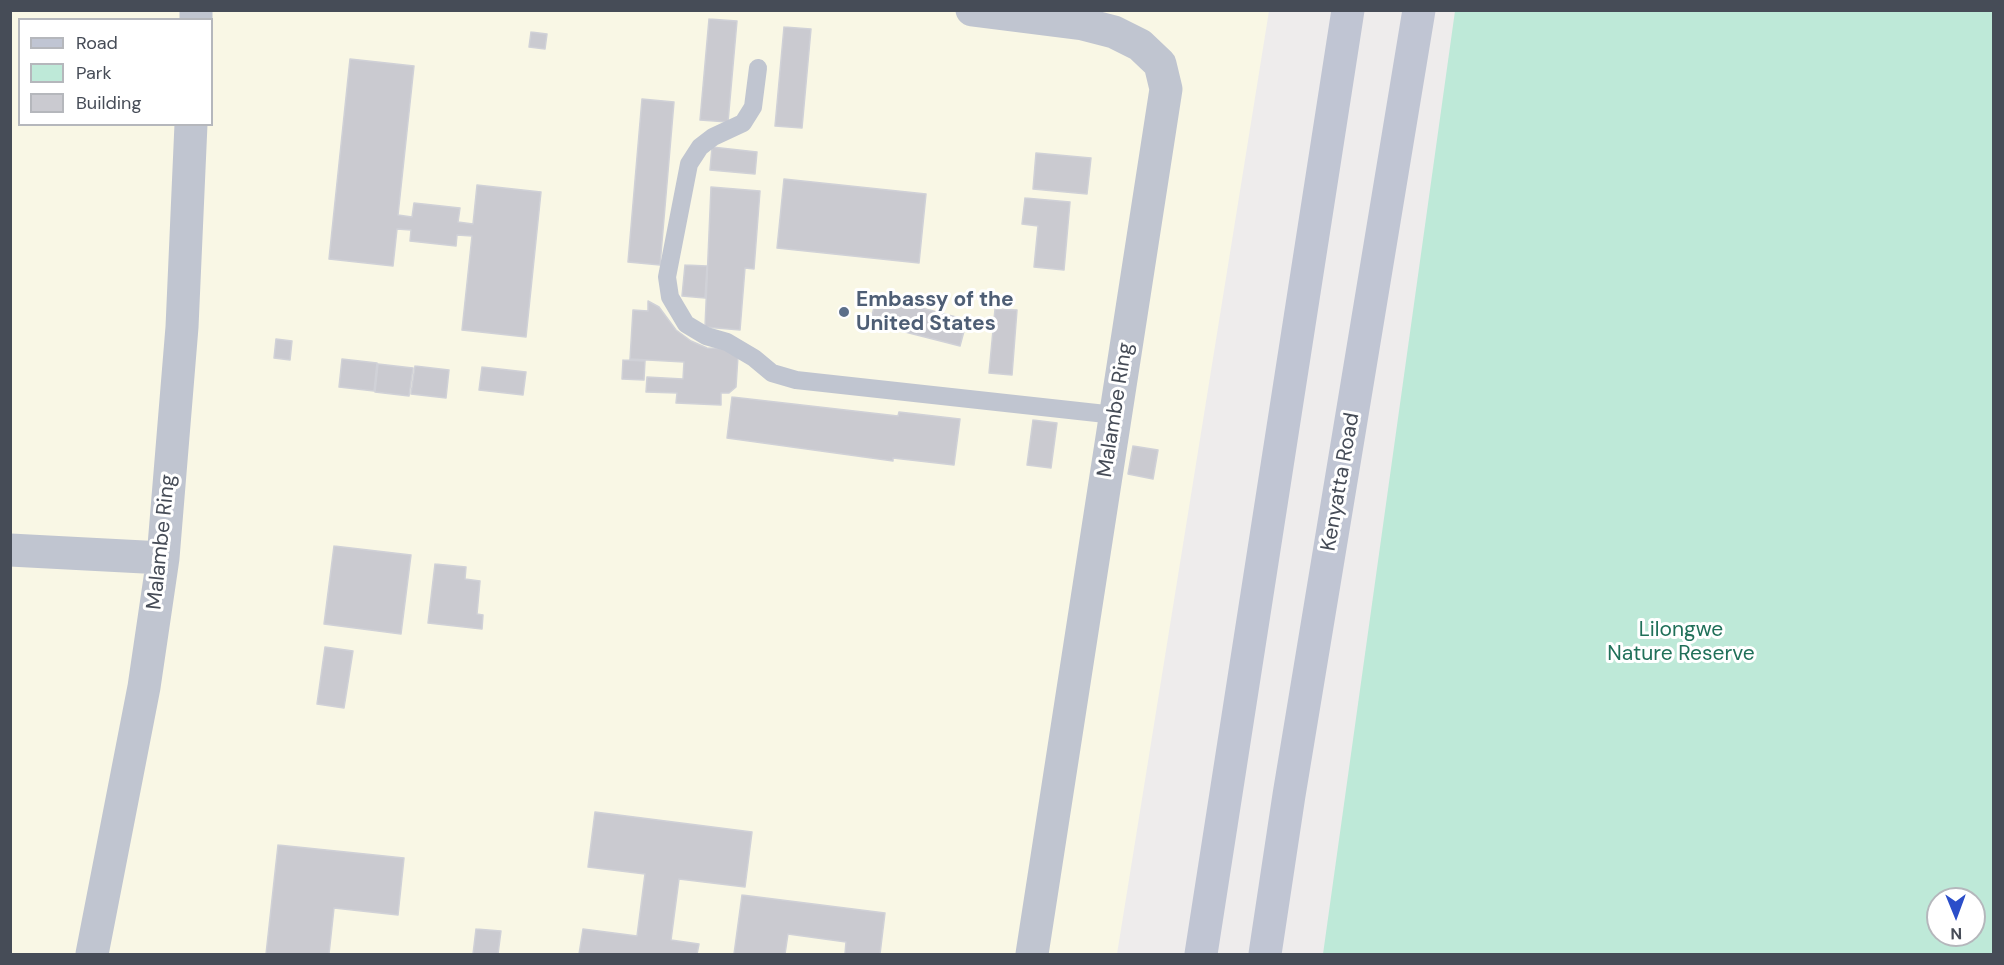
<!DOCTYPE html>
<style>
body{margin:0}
#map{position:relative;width:2004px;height:965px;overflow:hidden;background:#eeecec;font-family:"DM Sans",sans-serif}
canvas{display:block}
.frame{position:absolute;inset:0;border:12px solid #464c57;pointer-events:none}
.legend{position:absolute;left:18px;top:18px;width:195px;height:108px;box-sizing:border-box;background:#fff;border:2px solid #b5b7bc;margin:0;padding:8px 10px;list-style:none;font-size:18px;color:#464c57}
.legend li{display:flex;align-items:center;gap:12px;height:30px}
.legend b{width:30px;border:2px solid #b5b7bc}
.north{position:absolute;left:1926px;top:887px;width:60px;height:60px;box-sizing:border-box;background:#fff;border:2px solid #b5b7bc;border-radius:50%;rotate:179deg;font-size:16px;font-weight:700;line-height:24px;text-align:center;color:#464c57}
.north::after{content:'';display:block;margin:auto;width:21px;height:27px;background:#2b4ec9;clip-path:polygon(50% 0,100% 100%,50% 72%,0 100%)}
</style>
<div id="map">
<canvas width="2004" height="965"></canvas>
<div class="frame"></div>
<ul class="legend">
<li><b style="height:8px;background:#c0c5d3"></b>Road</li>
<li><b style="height:16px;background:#bee9d8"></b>Park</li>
<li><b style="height:16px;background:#cacad0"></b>Building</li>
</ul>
<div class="north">N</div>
</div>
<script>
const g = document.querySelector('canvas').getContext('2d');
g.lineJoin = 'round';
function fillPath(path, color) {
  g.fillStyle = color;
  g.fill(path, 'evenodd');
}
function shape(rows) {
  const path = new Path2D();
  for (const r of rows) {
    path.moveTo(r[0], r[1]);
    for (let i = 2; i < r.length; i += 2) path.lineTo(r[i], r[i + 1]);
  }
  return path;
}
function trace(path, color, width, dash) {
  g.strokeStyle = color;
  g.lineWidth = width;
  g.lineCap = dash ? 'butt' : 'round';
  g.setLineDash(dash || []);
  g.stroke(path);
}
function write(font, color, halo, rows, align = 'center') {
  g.font = font + ' "DM Sans",sans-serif';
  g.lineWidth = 6;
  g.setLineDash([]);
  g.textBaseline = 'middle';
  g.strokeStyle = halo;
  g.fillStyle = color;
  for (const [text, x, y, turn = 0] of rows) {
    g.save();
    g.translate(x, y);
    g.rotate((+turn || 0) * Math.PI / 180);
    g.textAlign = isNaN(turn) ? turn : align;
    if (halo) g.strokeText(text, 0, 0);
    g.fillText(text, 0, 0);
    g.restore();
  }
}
fillPath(shape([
 [10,11,1269,11,1117,954,11,954],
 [20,20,212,20,212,124,20,124]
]), '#f9f7e5');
fillPath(shape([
 [1455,11,1993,11,1993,954,1323,954],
 [1938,899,1974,899,1974,935,1938,935]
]), '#bee9d8');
const building = shape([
 [709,19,737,21,728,122,700,120,709,19],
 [784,27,811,29,802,128,775,126,784,27],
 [531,32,547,34,545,49,529,47,531,32],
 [350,59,414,66,398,215,412,217,414,203,460,208,458,222,473,224,477,185,541,192,526,337,462,330,472,236,457,235,456,246,410,241,411,230,397,229,393,266,329,259,350,59],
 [642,99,674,102,660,265,628,262,642,99],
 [712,147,757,152,755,174,710,170,712,147],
 [1036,153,1091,158,1087,194,1033,189,1036,153],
 [784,179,926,194,919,263,777,248,784,179],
 [711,187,760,191,754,269,745,268,740,330,705,327,711,187],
 [1025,198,1070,202,1064,270,1034,267,1038,226,1022,224,1025,198],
 [685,265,707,266,705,298,682,296,685,265],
 [877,296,967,320,960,346,870,323,877,296],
 [648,301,659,307,676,330,691,341,707,348,731,349,738,356,736,387,729,393,721,393,721,405,676,403,677,393,646,392,647,377,683,379,684,362,630,359,633,310,648,311,648,301],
 [995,309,1017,310,1012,375,989,373,995,309],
 [276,339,292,341,290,360,274,358,276,339],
 [342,359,377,363,374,391,339,387,342,359],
 [623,360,645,361,644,380,622,379,623,360],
 [378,364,413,368,409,396,375,392,378,364],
 [415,366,449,370,446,398,411,394,415,366],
 [482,367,526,372,523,395,479,390,482,367],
 [732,397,898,416,899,412,960,419,954,465,893,458,893,461,727,438,732,397],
 [1033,420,1057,423,1051,468,1027,465,1033,420],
 [1133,446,1158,450,1153,479,1128,474,1133,446],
 [334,546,411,555,401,634,324,624,334,546],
 [435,564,466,567,465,579,480,581,477,614,483,615,482,629,428,623,435,564],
 [325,647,353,651,344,708,317,704,325,647],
 [595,812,752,832,745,887,679,879,671,940,699,944,697,954,579,954,583,929,637,936,645,874,588,867,595,812],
 [278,845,404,858,398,915,334,908,329,954,266,954,278,845],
 [742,895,885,913,880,954,845,954,846,942,788,934,785,954,734,954,742,895],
 [476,929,501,931,498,954,473,954,476,929]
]);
fillPath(building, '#cacad0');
trace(building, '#d0d1d7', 1.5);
trace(shape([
 [758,68,753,107,743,123,713,137,700,147,689,164,667,277,670,297,686,324,706,336,727,342,754,358,772,373,796,380,1115,415]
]), '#c0c5d0', 18);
trace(shape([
 [972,10,1083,24,1114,32,1140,45,1160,64,1166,89,1032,954],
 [196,20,196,10],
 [10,550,163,558],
 [92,954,144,687,163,558,182,327,191,124]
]), '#c0c5d0', 33);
trace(shape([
 [1201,954,1348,10],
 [1265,954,1289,795,1419,10]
]), '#c0c5d3', 33);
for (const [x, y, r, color] of [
 [844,312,6,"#5c6f8a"]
]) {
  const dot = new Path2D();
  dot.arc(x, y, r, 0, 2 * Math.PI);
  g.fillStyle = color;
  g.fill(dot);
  trace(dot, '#fff', 2);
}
write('bold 21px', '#4e5e75', '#fff', [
 ["Embassy of the",856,300],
 ["United States",856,324]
], 'left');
write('21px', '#464c57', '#fff', [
 ["Malambe Ring",1116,410,-81],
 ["Kenyatta Road",1341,482,-80],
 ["Malambe Ring",162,542,-84]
]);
write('21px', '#207059', '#fff', [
 ["Lilongwe",1681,630],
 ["Nature Reserve",1681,654]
]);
</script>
